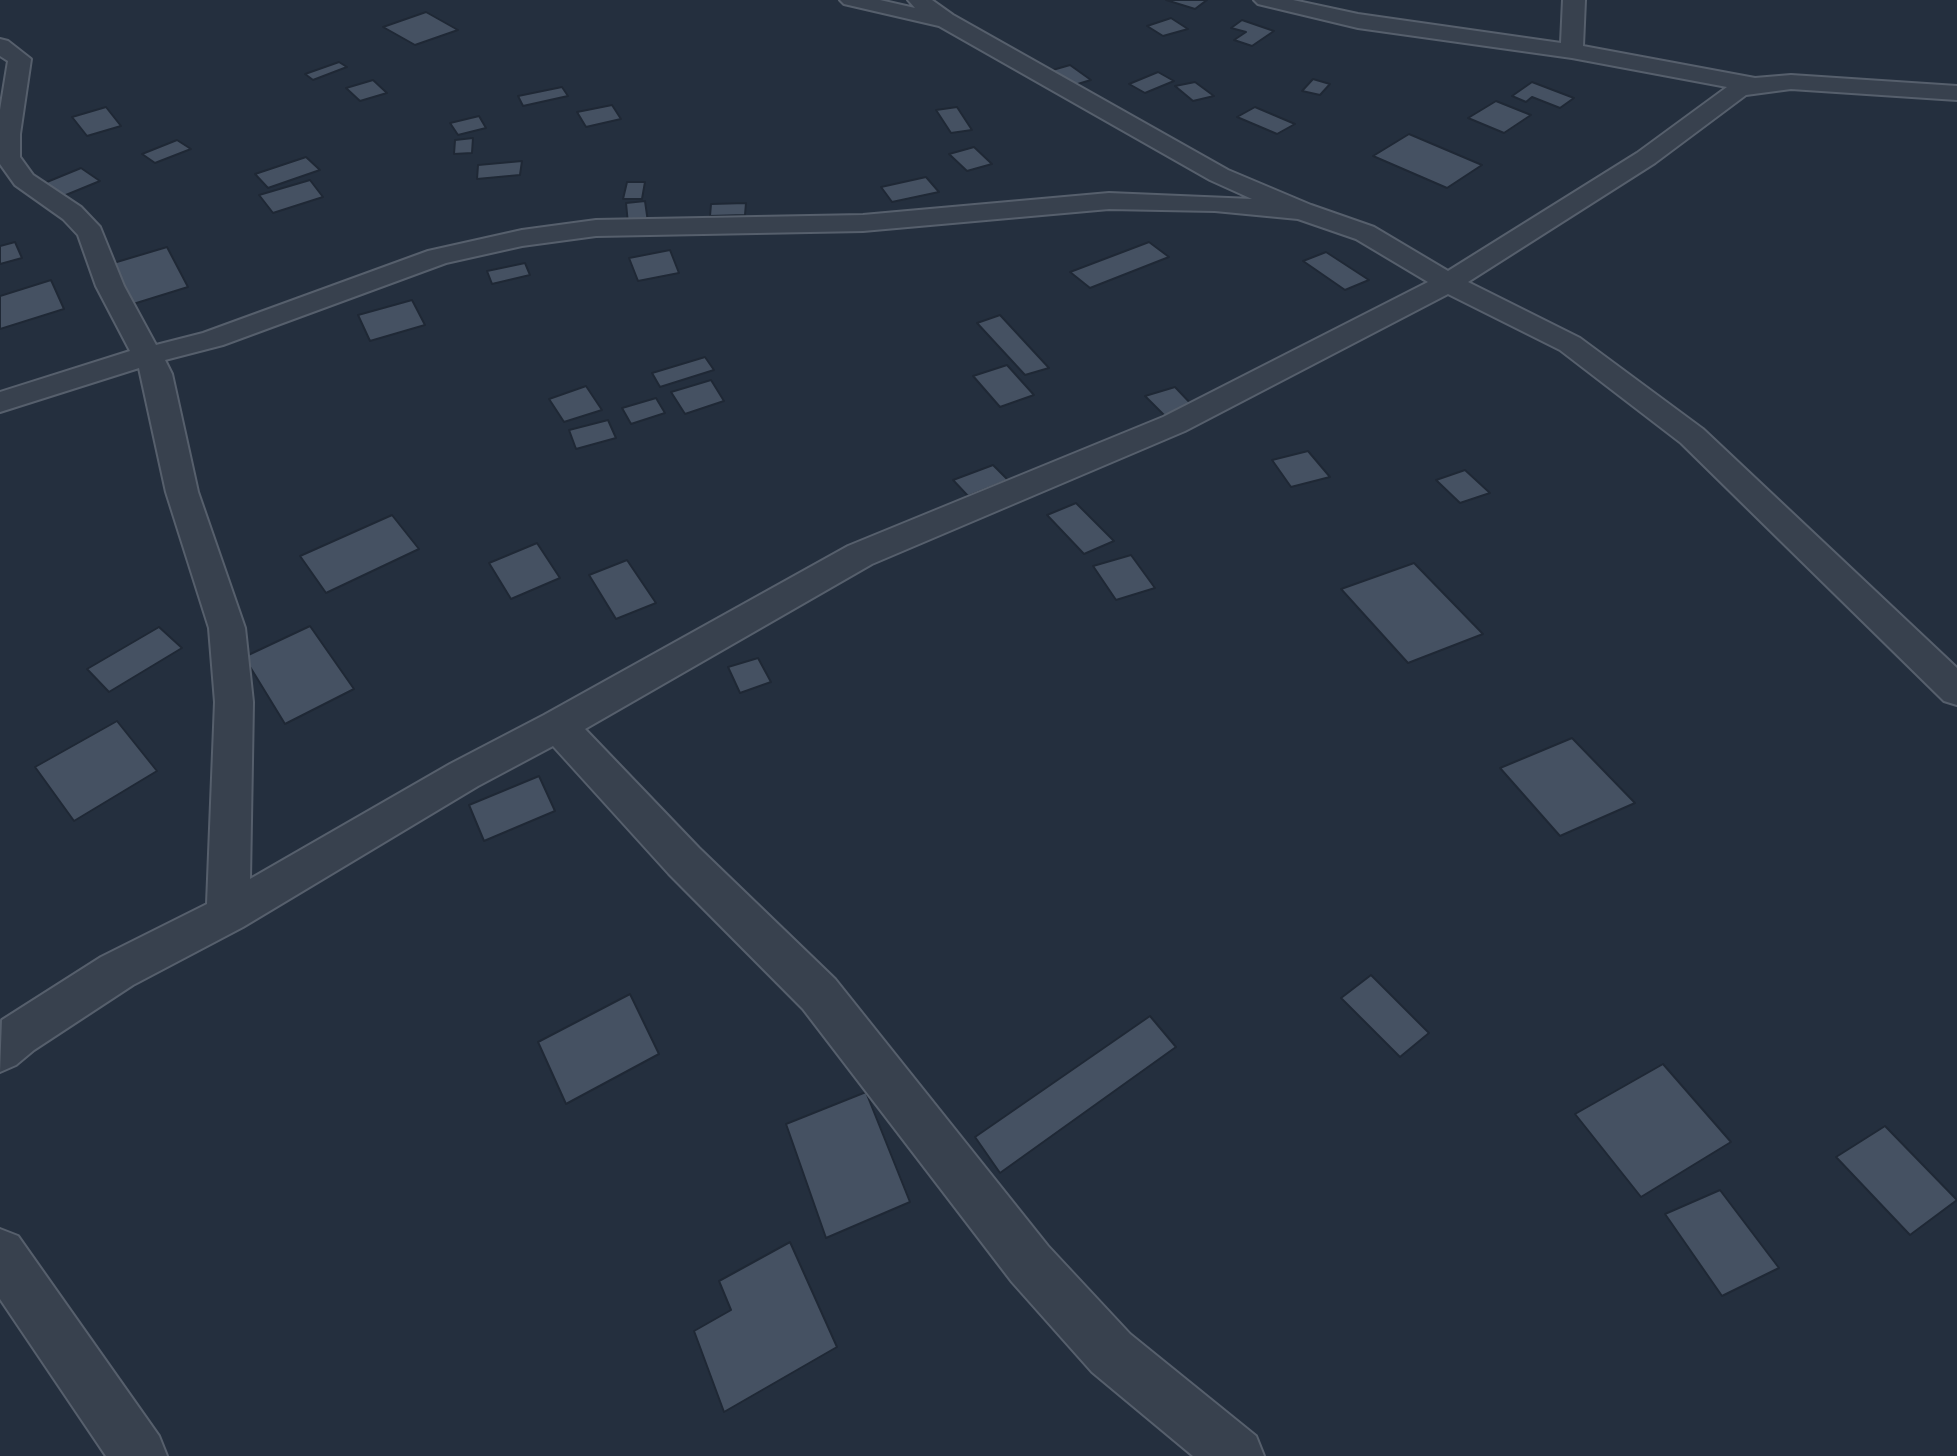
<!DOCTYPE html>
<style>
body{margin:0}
canvas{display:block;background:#242f3e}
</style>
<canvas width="1957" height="1456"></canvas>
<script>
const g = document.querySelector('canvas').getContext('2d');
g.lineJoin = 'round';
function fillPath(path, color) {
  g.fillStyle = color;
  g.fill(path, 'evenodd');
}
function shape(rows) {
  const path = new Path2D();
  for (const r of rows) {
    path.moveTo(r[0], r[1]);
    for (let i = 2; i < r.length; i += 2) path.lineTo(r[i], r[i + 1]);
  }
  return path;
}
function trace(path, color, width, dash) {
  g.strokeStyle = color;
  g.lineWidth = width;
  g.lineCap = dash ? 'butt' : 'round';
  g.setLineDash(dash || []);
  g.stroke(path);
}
const building = shape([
 [1166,0,1207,0,1195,9,1166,0],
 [426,12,458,30,415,45,383,27,426,12],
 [1171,18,1188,29,1163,36,1147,26,1171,18],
 [1242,20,1274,31,1252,46,1234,40,1246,32,1231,28,1242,20],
 [339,62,347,67,313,80,305,74,339,62],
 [1070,65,1091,80,1071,86,1049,71,1070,65],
 [1158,72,1174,81,1145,93,1129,84,1158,72],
 [1313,79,1330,84,1320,95,1302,91,1313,79],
 [373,80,387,93,360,101,346,88,373,80],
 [1195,82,1214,96,1193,101,1175,86,1195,82],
 [1532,82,1574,98,1560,108,1532,97,1526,102,1512,96,1532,82],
 [562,87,568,96,523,106,518,96,562,87],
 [1496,101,1531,115,1504,133,1468,118,1496,101],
 [612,105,621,119,586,127,577,112,612,105],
 [106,107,121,126,87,136,72,117,106,107],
 [957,107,972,130,951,133,936,110,957,107],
 [1255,107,1295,124,1277,134,1237,117,1255,107],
 [479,116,486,128,458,135,450,123,479,116],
 [1409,134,1482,165,1447,188,1373,156,1409,134],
 [473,138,472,153,454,154,455,140,473,138],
 [177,140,191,149,155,163,142,154,177,140],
 [974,147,992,164,967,171,949,154,974,147],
 [306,157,320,170,268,188,255,174,306,157],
 [522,161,520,175,477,179,478,165,522,161],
 [81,168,100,181,61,197,42,184,81,168],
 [926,177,939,192,892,202,881,187,926,177],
 [310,180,323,197,273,213,259,195,310,180],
 [627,182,645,182,642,199,623,199,627,182],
 [645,201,648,222,628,224,626,203,645,201],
 [746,203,745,215,710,216,711,204,746,203],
 [15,242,22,258,0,264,0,246,15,242],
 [1149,242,1169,257,1090,288,1070,272,1149,242],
 [167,247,188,287,130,305,110,264,167,247],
 [670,250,679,273,638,281,629,258,670,250],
 [1326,252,1369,280,1345,290,1303,261,1326,252],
 [525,263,530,275,492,284,487,271,525,263],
 [51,280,64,309,0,329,0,296,51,280],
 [412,300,425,325,370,341,358,315,412,300],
 [1000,315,1049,368,1025,375,977,323,1000,315],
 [705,357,714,370,660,387,652,373,705,357],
 [1007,365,1034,395,1000,407,973,376,1007,365],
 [711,380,724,401,685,414,671,392,711,380],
 [586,386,602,410,564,422,549,399,586,386],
 [1175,387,1194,407,1165,416,1145,396,1175,387],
 [656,398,665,413,631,424,622,408,656,398],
 [608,420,616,438,576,449,569,430,608,420],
 [1308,451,1330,477,1291,487,1272,460,1308,451],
 [993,465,1008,480,968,496,953,480,993,465],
 [1465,470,1490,493,1460,503,1436,480,1465,470],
 [1076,503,1114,541,1084,554,1047,515,1076,503],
 [392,515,419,549,326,593,300,556,392,515],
 [537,543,560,578,511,599,489,563,537,543],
 [1131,555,1155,588,1116,600,1093,566,1131,555],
 [627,560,656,603,616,619,589,575,627,560],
 [1414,563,1483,634,1408,663,1341,589,1414,563],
 [310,626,354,689,285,724,244,657,310,626],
 [159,627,182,648,109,692,87,669,159,627],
 [758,658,771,682,740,693,728,667,758,658],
 [117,721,157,771,74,821,35,767,117,721],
 [1572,738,1635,803,1560,836,1500,768,1572,738],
 [539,776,555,811,484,841,469,805,539,776],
 [1371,975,1429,1033,1400,1057,1341,998,1371,975],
 [630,994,659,1054,566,1104,538,1042,630,994],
 [1150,1016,1176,1047,1000,1173,975,1137,1150,1016],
 [1663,1064,1731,1142,1641,1197,1575,1114,1663,1064],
 [866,1092,910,1202,826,1238,786,1124,866,1092],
 [1885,1126,1957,1200,1910,1235,1836,1157,1885,1126],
 [1720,1190,1779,1268,1722,1296,1665,1214,1720,1190],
 [790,1242,837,1347,724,1412,694,1331,731,1310,719,1281,790,1242]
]);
fillPath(building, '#455162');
trace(building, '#1f2835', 2);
const street = shape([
 [840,0,880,0,915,8,908,0,932,0,953,15,1228,170,1311,205,1374,227,1448,271,1637,153,1727,87,1572,58,1358,28,1258,4,1254,0,1293,0,1358,14,1561,43,1563,0,1585,0,1583,46,1755,78,1791,75,1957,86,1957,100,1791,89,1746,95,1655,163,1468,282,1580,338,1703,429,1957,668,1957,705,1944,701,1681,443,1560,350,1448,294,1185,431,872,564,585,729,699,848,835,979,1048,1246,1130,1334,1256,1436,1264,1456,1193,1456,1092,1372,1012,1282,803,1009,669,874,553,746,478,786,243,927,133,985,34,1050,16,1065,0,1072,2,1020,101,957,207,904,215,702,209,628,166,492,139,368,0,412,0,392,130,351,96,286,78,235,63,219,15,185,0,164,0,110,8,61,0,56,0,39,8,41,31,59,20,134,20,157,33,175,81,207,100,227,124,286,156,345,203,333,428,251,522,230,596,220,863,215,1109,193,1252,199,1210,180,939,26,844,4,840,0],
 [1109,209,1215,211,1298,219,1356,239,1428,282,1163,417,848,546,544,715,450,764,250,879,253,702,245,628,198,492,172,374,165,360,223,345,446,263,522,246,596,236,863,231,1109,209],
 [0,1229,18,1236,159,1436,167,1456,106,1456,0,1299,0,1229]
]);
trace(street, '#565f6c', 4);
fillPath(street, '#38414e');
</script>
